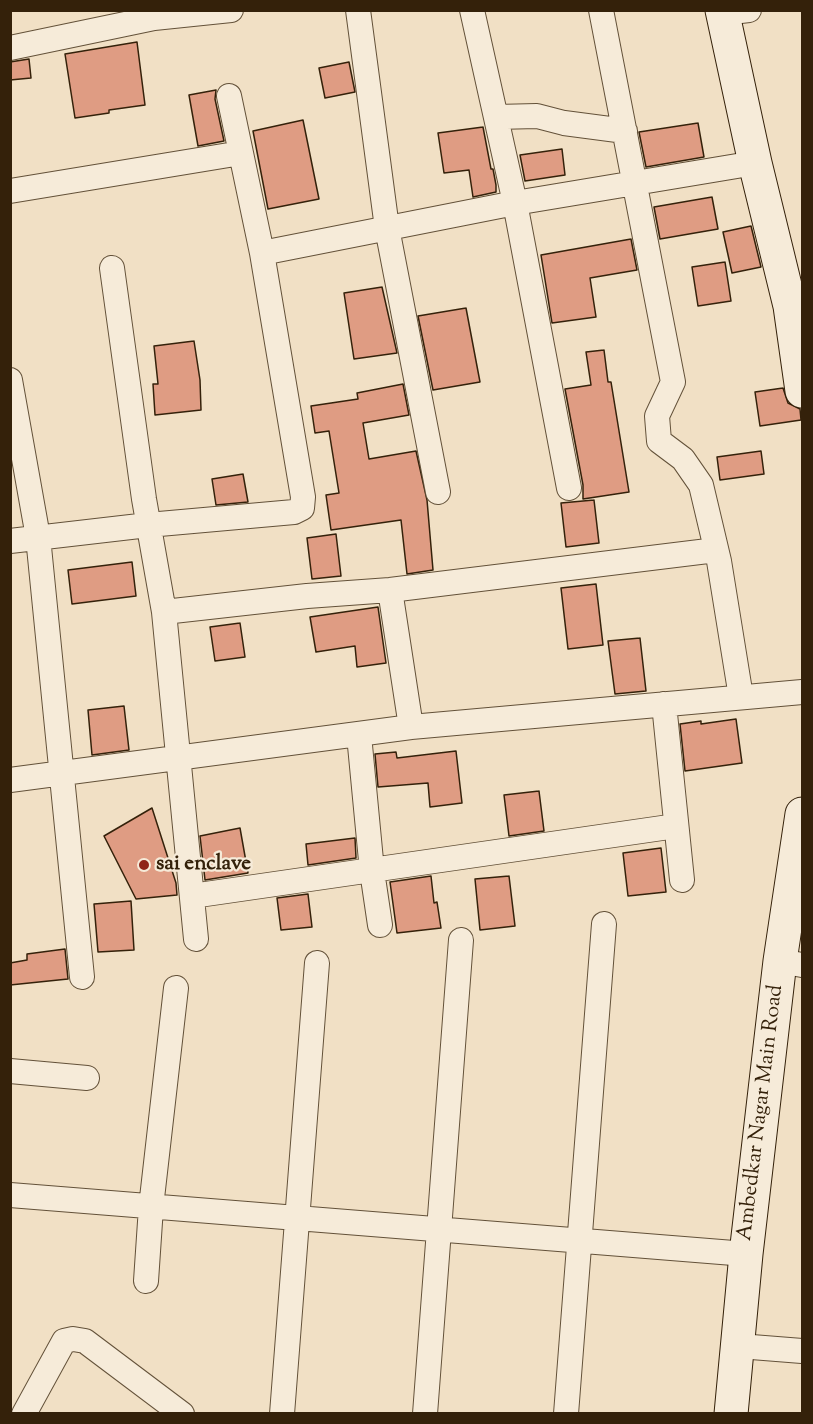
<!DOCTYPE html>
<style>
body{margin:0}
#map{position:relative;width:813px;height:1424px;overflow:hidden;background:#f1e0c5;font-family:"Sorts Mill Goudy",serif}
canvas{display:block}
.frame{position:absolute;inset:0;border:12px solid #34210a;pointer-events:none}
</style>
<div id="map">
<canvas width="813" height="1424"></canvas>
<div class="frame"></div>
</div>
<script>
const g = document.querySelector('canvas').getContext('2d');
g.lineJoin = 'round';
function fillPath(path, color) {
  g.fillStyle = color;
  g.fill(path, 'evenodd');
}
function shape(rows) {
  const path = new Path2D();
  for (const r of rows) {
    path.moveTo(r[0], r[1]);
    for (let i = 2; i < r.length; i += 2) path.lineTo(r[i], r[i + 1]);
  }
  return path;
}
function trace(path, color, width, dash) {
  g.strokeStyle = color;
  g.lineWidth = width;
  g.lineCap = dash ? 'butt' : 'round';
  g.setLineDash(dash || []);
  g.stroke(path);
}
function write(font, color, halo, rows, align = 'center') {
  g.font = font + ' "Sorts Mill Goudy",serif';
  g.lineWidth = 4.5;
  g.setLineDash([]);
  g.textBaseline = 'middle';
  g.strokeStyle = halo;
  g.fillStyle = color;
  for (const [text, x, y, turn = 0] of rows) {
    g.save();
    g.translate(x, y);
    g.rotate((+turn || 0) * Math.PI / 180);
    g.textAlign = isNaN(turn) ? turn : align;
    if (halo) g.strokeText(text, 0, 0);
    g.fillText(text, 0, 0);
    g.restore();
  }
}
const building = shape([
 [137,42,145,105,109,110,109,113,75,118,65,54,137,42],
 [29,59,31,78,10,80,10,62,29,59],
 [349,62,355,92,325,98,319,68,349,62],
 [216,90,215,99,224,141,198,146,189,95,216,90],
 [303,120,319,199,268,209,253,131,303,120],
 [698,123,704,157,646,167,639,132,698,123],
 [483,127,491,169,493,169,496,185,496,192,473,197,469,170,444,173,438,133,483,127],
 [562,149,565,175,525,181,520,155,562,149],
 [712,197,718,229,660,239,654,207,712,197],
 [751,226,761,267,732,273,723,232,751,226],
 [631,239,637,270,590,278,596,317,552,323,541,255,631,239],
 [725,262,731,301,698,306,692,267,725,262],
 [382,287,397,353,354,359,344,293,382,287],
 [466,308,480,382,433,390,418,316,466,308],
 [194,341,200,380,201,410,155,415,153,384,158,384,154,346,194,341],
 [604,350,608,382,611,382,629,492,583,499,583,485,565,389,591,385,586,352,604,350],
 [403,384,409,415,363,423,369,459,416,451,427,500,433,570,407,574,401,520,331,530,326,495,339,493,329,431,315,433,311,406,358,399,357,393,403,384],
 [783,388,788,403,800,409,801,420,760,426,755,392,783,388],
 [761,451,764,474,720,480,717,457,761,451],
 [243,474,248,502,216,505,212,479,243,474],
 [594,500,599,543,566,547,561,503,594,500],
 [336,534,341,576,312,579,307,538,336,534],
 [132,562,136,596,72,604,68,570,132,562],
 [596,584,603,645,568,649,561,588,596,584],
 [378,607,386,663,357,667,355,646,316,652,310,617,378,607],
 [240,623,245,657,215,661,210,627,240,623],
 [640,638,646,691,615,694,608,641,640,638],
 [124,706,129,750,92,755,88,710,124,706],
 [736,719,742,763,685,771,680,724,701,721,701,724,736,719],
 [456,751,462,803,430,807,428,783,378,787,375,754,396,752,397,758,456,751],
 [539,791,544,831,509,836,504,795,539,791],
 [152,808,176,883,177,895,136,899,104,836,152,808],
 [240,828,248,873,205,880,200,836,240,828],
 [355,838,356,858,308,865,306,844,355,838],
 [661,848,666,892,628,896,623,853,661,848],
 [431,876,434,903,437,902,441,928,397,933,390,882,431,876],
 [509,876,515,926,480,930,475,879,509,876],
 [308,894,312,927,281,930,277,898,308,894],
 [131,901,134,950,98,952,94,904,131,901],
 [65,949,68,979,10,985,10,963,27,960,27,954,65,949]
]);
fillPath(building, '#df9c83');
trace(building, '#34210a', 1.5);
const street = shape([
 [358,10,387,228,438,492],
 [472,10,515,203,569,488],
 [601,10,673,382,657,416,659,441,683,459,701,485,719,561,741,697],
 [723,13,749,10],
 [10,48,154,18,231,10],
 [496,117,537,116,564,123,625,131],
 [10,191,241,153],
 [262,253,515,203,755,163],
 [112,268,144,499,164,612,196,939],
 [10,380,38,537,82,977],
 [10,541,148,525,294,512,302,508,303,497,262,253,229,96],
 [390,590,411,727],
 [164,612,307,596,390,590,716,550],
 [664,704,682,880],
 [359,735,372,871,380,925],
 [10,780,411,727,802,692],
 [192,896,676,826],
 [780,961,802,965],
 [10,1071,87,1078],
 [10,1195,746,1254],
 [146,1281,151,1207,176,988],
 [739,1346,802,1351],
 [24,1414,64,1341,73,1339,85,1341,182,1414],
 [282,1414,317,963],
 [425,1414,461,940],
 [566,1414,604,924]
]);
const secondary = shape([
 [722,10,755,163,790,306,802,391],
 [731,1414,746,1254,780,961,802,814]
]);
trace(street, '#635139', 26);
trace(secondary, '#34210a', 35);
trace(street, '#f6ebd9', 24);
trace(secondary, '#f6ebd9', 33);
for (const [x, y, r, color] of [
 [144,865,6,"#8f2418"]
]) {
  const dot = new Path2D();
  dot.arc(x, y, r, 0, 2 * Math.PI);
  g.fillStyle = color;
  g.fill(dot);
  trace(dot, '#f6ebd9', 2);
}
write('bold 21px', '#34210a', '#f6ebd9', [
 ["sai enclave",156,865]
], 'left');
write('21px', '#34210a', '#f6ebd9', [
 ["Ambedkar Nagar Main Road",762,1113,-83]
]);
</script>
